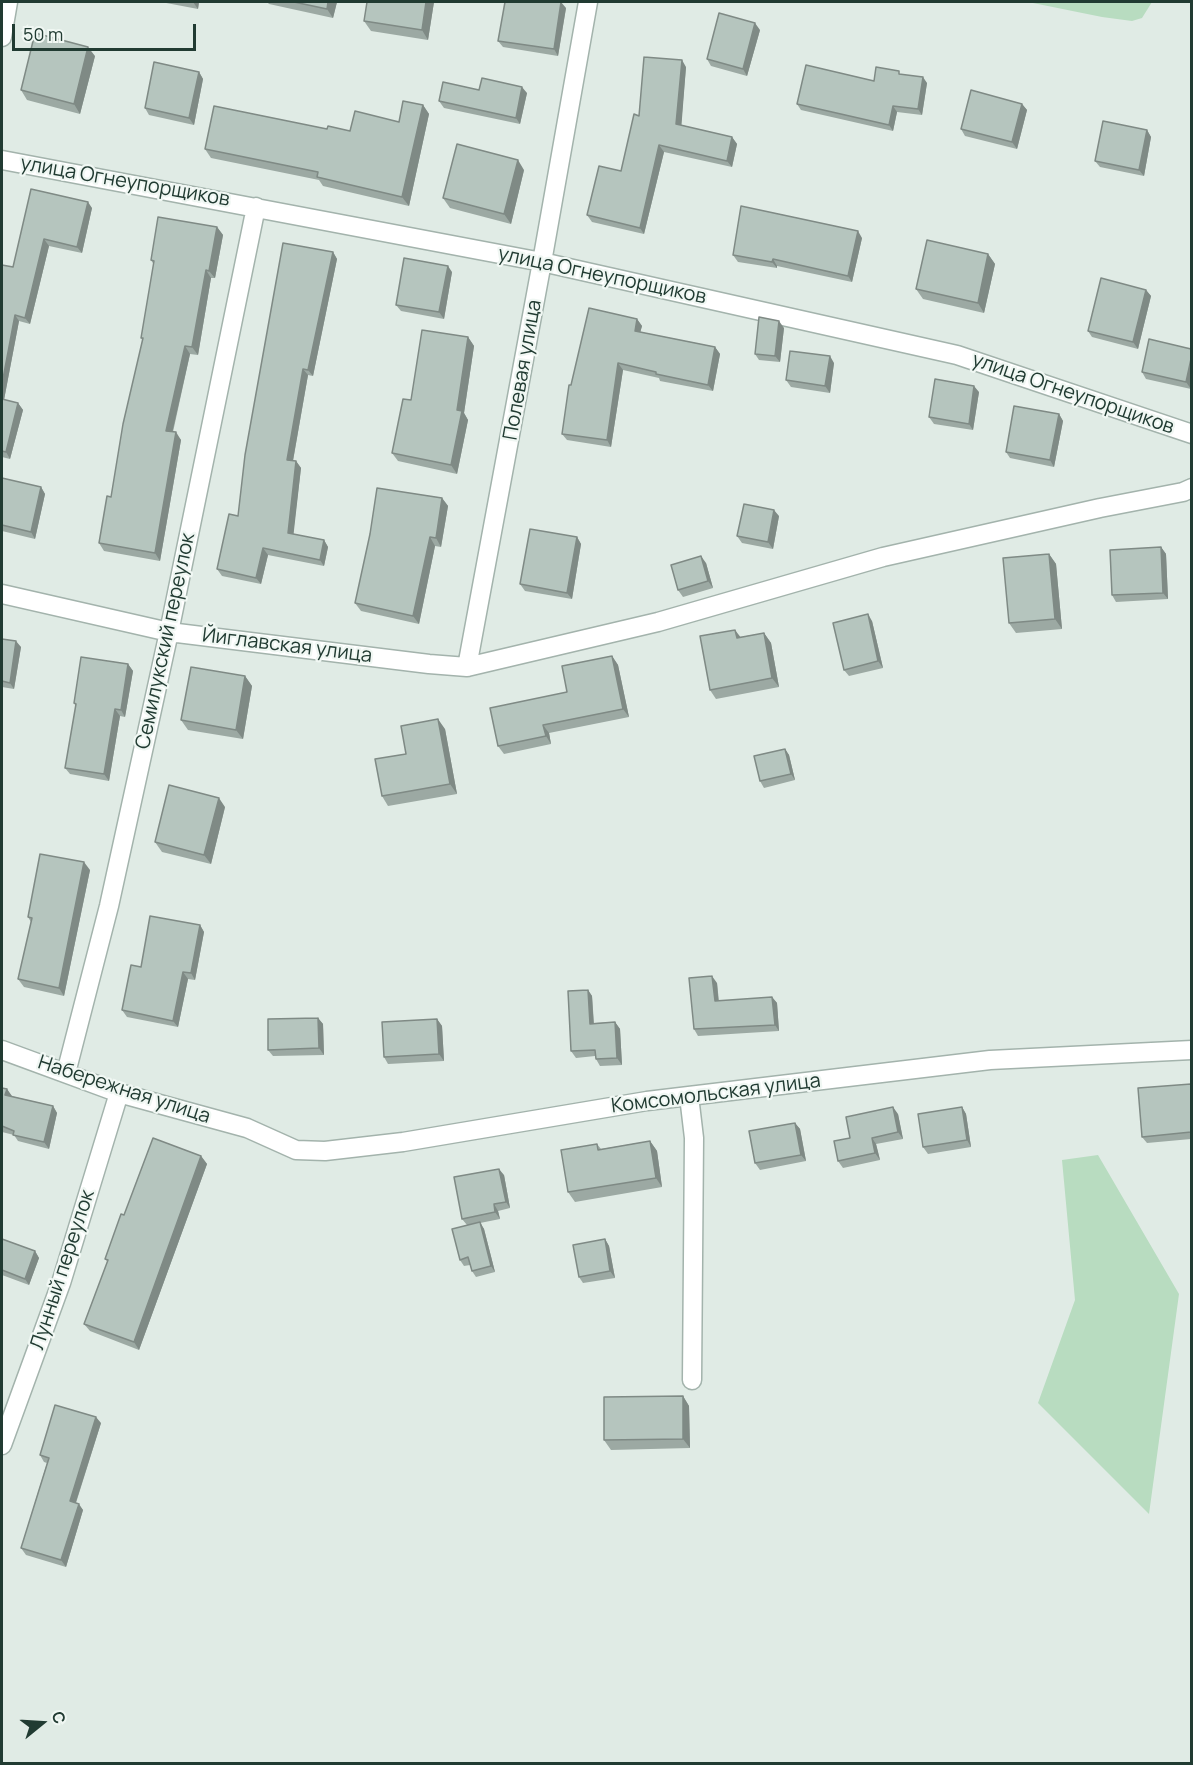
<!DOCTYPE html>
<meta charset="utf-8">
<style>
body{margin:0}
#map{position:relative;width:1193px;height:1765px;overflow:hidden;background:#e0ebe5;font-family:Manrope,sans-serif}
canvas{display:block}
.frame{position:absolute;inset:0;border:3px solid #213b32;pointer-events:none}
.north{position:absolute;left:12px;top:1693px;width:60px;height:60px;-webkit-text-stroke:4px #f0f7f3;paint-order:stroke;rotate:72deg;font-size:16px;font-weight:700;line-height:24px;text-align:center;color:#213b32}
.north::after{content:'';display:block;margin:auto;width:21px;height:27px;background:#213b32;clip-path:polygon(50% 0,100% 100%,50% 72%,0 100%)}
.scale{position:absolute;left:12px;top:24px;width:184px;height:27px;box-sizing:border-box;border:3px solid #213b32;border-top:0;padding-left:8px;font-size:18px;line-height:21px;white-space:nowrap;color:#213b32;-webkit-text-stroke:4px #f0f7f3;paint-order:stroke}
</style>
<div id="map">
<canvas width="1193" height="1765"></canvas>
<div class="frame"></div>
<div class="north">С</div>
<div class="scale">50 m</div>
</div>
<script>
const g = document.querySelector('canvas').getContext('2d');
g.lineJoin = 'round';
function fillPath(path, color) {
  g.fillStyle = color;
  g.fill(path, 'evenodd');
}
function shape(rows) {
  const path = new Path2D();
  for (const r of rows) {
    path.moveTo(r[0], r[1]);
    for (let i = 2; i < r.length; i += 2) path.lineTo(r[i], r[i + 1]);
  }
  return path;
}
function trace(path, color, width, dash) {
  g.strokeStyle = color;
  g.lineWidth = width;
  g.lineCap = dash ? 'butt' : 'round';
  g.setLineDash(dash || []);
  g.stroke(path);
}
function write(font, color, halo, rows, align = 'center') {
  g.font = font + ' Manrope,sans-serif';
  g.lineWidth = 4.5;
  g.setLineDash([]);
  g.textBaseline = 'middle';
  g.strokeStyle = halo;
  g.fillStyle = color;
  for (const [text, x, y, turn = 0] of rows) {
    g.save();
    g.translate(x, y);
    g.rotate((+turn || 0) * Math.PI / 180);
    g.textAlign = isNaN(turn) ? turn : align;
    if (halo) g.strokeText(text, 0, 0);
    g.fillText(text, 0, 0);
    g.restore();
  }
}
fillPath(shape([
 [1028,2,1152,2,1142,18,1132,21,1102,17],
 [1098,1155,1179,1294,1149,1514,1038,1403,1075,1300,1062,1160]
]), '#b8dcc0');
const minor = shape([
 [2,37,8,2],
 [2,160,542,262,957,355,1192,434],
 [2,594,169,632,429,664,467,667,658,622,883,557,1100,508,1183,492,1192,488],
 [467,667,542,262,588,2],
 [2,1050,119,1093,247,1128,296,1150,325,1151,403,1142,647,1101,990,1060,1192,1050],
 [66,1073,109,906,169,632,256,207],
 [689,1096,694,1138,692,1380],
 [2,1445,61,1283,119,1093]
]);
trace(minor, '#a3b3ac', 21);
trace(minor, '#fff', 18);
fillPath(shape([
 [161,2,199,2,198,9],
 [267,2,337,2,333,18,269,4],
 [367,2,434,2,428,40,371,31,364,21],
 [566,8,558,56,503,47,498,41],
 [760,30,747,76,711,66,707,59],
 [95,56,80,114,27,100,21,90],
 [686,67,681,125,732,137,737,144,732,167,664,152,644,234,592,222,587,215,621,171,639,116],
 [199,72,203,79,194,125,149,115,145,108],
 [901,74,927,83,922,115,897,112,893,131,801,110,797,104],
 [479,90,527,93,520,124,444,108,439,101],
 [1022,104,1027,110,1017,149,965,136,961,129],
 [423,105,429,114,409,206,323,186,319,180,211,158,205,149,327,129,350,131,399,122],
 [1147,130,1151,137,1144,176,1100,167,1095,161],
 [524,170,511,224,450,208,443,198],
 [31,189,92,208,82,253,49,246,30,324,19,321,4,400,18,403,23,410,10,459,2,457,2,265,13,267],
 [217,227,223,235,215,278,211,278,198,355,190,354,173,432,181,440,160,561,104,551,99,543,111,497,143,341,141,338,154,265,151,260],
 [862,238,852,282,777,266,777,268,738,262,733,255],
 [333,252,337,259,313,376,308,375,293,461,296,461,301,468,293,534,324,540,328,547,324,566,268,555,261,584,222,576,217,569,238,516],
 [988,254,995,264,984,313,923,299,916,289],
 [452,272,444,319,401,311,396,305],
 [1146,290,1151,296,1138,349,1092,337,1088,331],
 [637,319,642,326,640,332,715,347,720,354,713,391,660,381,659,378,623,370,611,447,567,440,562,434,571,385],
 [784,328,780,362,759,360,755,354],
 [468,337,474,346,464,413,468,420,457,474,398,461,392,453,411,400],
 [1191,349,1191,389,1146,379,1142,372],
 [834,363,830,393,791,387,786,380],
 [979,392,973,430,934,424,929,417],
 [1059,414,1063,421,1054,467,1010,458,1006,452],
 [2,478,41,487,45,494,35,539,2,531],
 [442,498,448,506,441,547,435,546,419,624,361,611,355,603],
 [779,516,773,549,742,543,737,536],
 [577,537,581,544,572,599,525,591,520,584],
 [1161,547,1166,554,1168,599,1116,602,1112,595],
 [1049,554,1056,564,1062,629,1016,633,1009,623],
 [706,563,713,588,683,597,678,590],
 [872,621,883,668,849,676,844,670],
 [764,633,771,643,779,687,716,699,710,690,740,637],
 [2,639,21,647,14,689,2,687],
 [612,656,618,665,629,717,549,733,551,744,504,754,498,746],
 [128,664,133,671,125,717,120,716,109,781,70,774,65,768,76,706,74,703],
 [245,676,252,686,243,739,188,730,181,720],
 [445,729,457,794,388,806,382,796,406,754],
 [785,749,789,755,795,780,764,788,760,781],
 [225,807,211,864,162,852,155,842],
 [90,870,64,996,24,987,18,979,31,922,28,917],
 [200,925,204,932,195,980,188,979,178,1027,127,1017,122,1010,141,967],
 [717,983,719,1001,772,997,777,1003,779,1031,698,1036,694,1029],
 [588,990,592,996,594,1023,615,1022,620,1029,622,1065,600,1066,596,1059,595,1056,576,1058,571,1051],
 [318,1018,323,1024,324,1055,273,1056,268,1050],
 [437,1019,442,1026,444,1061,388,1064,384,1057],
 [1191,1084,1191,1139,1147,1143,1142,1137],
 [2,1088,7,1089,11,1096,53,1106,57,1113,49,1149,18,1141,14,1135,2,1132],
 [962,1107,966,1114,971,1147,928,1154,923,1147],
 [898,1114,903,1139,876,1144,880,1160,843,1168,838,1161,850,1138],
 [795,1123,800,1129,806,1161,760,1170,755,1163],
 [650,1141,657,1151,662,1187,575,1202,568,1192,597,1144,601,1149],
 [201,1156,207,1164,139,1350,90,1331,84,1324,108,1262,105,1259,124,1215],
 [504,1175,510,1208,498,1211,500,1219,480,1223,484,1229,495,1272,476,1277,472,1271,470,1265,464,1266,460,1260,467,1225,462,1219],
 [2,1239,35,1251,39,1258,29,1285,2,1275],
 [605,1239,609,1246,615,1278,583,1283,579,1277],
 [683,1396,689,1406,690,1448,611,1450,604,1440],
 [101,1423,76,1503,83,1510,66,1567,26,1555,21,1548,47,1463,44,1462,40,1455]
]), '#9ca9a3');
fillPath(shape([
 [193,2,199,2,198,9],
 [328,2,337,2,333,18,327,9],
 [426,2,434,2,428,40,422,30],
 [561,2,566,8,558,56,554,49],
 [755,23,760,30,747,76,743,69],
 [88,47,95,56,80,114,74,104],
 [682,60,686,67,681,131,676,124],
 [199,72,203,79,194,125,189,118],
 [923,77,927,83,922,115,918,109],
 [522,87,527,93,520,124,516,118],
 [1022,104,1027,110,1017,149,1012,142],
 [423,105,429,114,409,206,402,197],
 [893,106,897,112,893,131,889,125],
 [1147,130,1151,137,1144,176,1139,170],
 [732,137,737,144,732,167,727,161],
 [659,145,664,152,644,234,640,228],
 [518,160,524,170,511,224,504,214],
 [88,202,92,208,82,253,77,247],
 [217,227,223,235,215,278,209,271],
 [858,231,862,238,852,282,848,276],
 [44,239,49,246,30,324,25,318],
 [333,252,337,259,313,376,308,370],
 [988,254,995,264,984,313,978,303],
 [773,259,777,266,777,268,772,262],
 [448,266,452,272,444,319,439,312],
 [206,270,211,278,198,355,192,347],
 [1146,290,1151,296,1138,349,1133,342],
 [15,315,19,321,3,405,2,403,2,384],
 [637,319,642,326,639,337,635,331],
 [779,321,784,328,780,362,775,356],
 [468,337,474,346,464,413,468,420,457,474,451,465,457,410],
 [185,346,190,354,171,438,166,431],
 [715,347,720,354,713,391,708,385],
 [830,356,834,363,830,393,825,386],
 [1191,359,1191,389,1186,382],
 [618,363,623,370,611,447,607,440],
 [303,369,308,375,292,466,287,460],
 [974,386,979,392,973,430,969,424],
 [18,403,23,410,10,459,6,452],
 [1059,414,1063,421,1054,467,1050,460],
 [176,432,181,440,160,561,155,553],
 [296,461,301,468,293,539,288,533],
 [41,487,45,494,35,539,31,532],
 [442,498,448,506,441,547,436,538],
 [774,510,779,516,773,549,768,542],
 [430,537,435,546,419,624,413,616],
 [577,537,581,544,572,599,567,593],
 [324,540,328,547,324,566,320,560],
 [1161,547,1166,554,1168,599,1163,593],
 [263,548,268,555,261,584,256,578],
 [1049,554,1056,564,1062,629,1055,619],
 [701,556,706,563,713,588,708,581],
 [868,614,872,621,883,668,878,661],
 [735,630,742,639,737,638],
 [764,633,771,643,779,687,772,678],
 [16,641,21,647,14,689,10,683],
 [612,656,618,665,629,717,623,709],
 [128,664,133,671,125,717,121,710],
 [245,676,252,686,243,739,236,730],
 [115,709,120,716,109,781,104,774],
 [438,719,445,729,457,794,450,784],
 [543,725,549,733,551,744,546,736],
 [785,749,789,755,795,780,791,774],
 [219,798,225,807,211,864,204,855],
 [84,862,90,870,64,996,59,988],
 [200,925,204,932,195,980,191,973],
 [183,972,188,979,178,1027,173,1021],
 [712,976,717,983,719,1008,715,1001],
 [588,990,592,996,594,1030,590,1024],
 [772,997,777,1003,779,1031,775,1025],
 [318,1018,323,1024,324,1055,319,1048],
 [437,1019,442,1026,444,1061,439,1054],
 [615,1022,620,1029,622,1065,617,1058],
 [7,1089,12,1096,10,1101,5,1095],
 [53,1106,57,1113,49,1149,44,1142],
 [893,1107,898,1114,903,1139,898,1132],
 [962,1107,966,1114,971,1147,967,1140],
 [795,1123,800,1129,806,1161,801,1155],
 [872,1138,876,1144,880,1160,875,1153],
 [650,1141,657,1151,662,1187,656,1178],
 [201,1156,207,1164,139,1350,134,1342],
 [499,1169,504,1175,510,1208,506,1202],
 [494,1204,498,1211,500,1219,495,1212],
 [480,1222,484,1229,495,1272,491,1266],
 [605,1239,609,1246,615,1278,610,1271],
 [35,1251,39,1258,29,1285,25,1279],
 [683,1396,689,1406,690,1448,683,1439],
 [96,1417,101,1423,74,1508,70,1501],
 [79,1504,83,1510,66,1567,61,1560]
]), '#7f8a85');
const building = shape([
 [294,2,328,2,327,9,294,2],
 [367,2,426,2,422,30,364,21,367,2],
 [505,2,561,2,554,49,498,41,505,2],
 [719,13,755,23,743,69,707,59,719,13],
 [35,33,88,47,74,104,21,90,35,33],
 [644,57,682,60,676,124,732,137,727,161,659,145,640,228,587,215,599,166,621,171,634,114,639,116,644,57],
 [154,62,199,72,189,118,145,108,154,62],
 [806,65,874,81,876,67,899,71,899,74,923,77,918,109,893,106,889,125,797,104,806,65],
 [482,78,522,87,516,118,439,101,443,82,479,90,482,78],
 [971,90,1022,104,1012,142,961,129,971,90],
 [403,101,423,105,402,197,317,177,318,172,205,149,214,106,327,129,328,126,350,131,355,111,399,122,403,101],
 [1103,121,1147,130,1139,170,1095,161,1103,121],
 [457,144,518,160,504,214,443,198,457,144],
 [31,189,88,202,77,247,44,239,25,318,15,315,2,384,2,265,13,267,31,189],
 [741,206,858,231,848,276,773,259,772,262,733,255,741,206],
 [158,217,217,227,209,271,206,270,192,347,185,346,166,431,176,432,155,553,99,543,107,496,111,497,123,424,143,338,141,338,154,261,151,260,158,217],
 [927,240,988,254,978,303,916,289,927,240],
 [283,243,333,252,308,370,303,369,287,460,296,461,288,533,324,540,320,560,263,548,256,578,217,569,229,514,238,516,245,455,283,243],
 [404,258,448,266,439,312,396,305,404,258],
 [1101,278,1146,290,1133,342,1088,331,1101,278],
 [589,308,637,319,635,331,715,347,708,385,656,374,656,372,618,363,607,440,562,434,569,385,571,385,589,308],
 [759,317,779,321,775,356,755,354,759,317],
 [422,330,468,337,457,410,462,411,451,465,392,453,403,399,411,400,422,330],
 [1149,339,1191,349,1191,359,1186,382,1142,372,1149,339],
 [790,351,830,356,825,386,786,380,790,351],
 [935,379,974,386,969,424,929,417,935,379],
 [2,399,18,403,6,452,2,451,2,399],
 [1014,406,1059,414,1050,460,1006,452,1014,406],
 [2,478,41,487,31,532,2,525,2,478],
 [377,488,442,498,436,538,430,537,413,616,355,603,370,534,377,488],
 [744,504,774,510,768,542,737,536,744,504],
 [530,529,577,537,567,593,520,584,530,529],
 [1161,547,1163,593,1112,595,1110,550,1161,547],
 [1049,554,1055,619,1009,623,1003,558,1049,554],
 [701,556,708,581,678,590,671,565,701,556],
 [868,614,878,661,844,670,833,623,868,614],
 [735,630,737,638,764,633,772,678,710,690,700,636,735,630],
 [2,639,16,641,10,683,2,681,2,639],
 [612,656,623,709,543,725,546,736,498,746,490,708,567,692,562,666,612,656],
 [81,657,128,664,121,710,115,709,104,774,65,768,76,704,74,703,81,657],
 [191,667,245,676,236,730,181,720,191,667],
 [438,719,450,784,382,796,375,759,406,754,401,726,438,719],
 [785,749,791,774,760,781,754,756,785,749],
 [169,785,219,798,204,855,155,842,169,785],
 [40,854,84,862,59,988,18,979,32,918,28,917,40,854],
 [150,916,200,925,191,973,183,972,173,1021,122,1010,131,965,141,967,150,916],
 [712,976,715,1001,772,997,775,1025,694,1029,689,978,712,976],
 [588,990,590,1024,615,1022,617,1058,596,1059,595,1050,571,1051,568,991,588,990],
 [318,1018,319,1048,268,1050,268,1019,318,1018],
 [437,1019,439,1054,384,1057,382,1022,437,1019],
 [1191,1084,1191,1132,1142,1137,1138,1088,1191,1084],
 [2,1088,7,1089,5,1095,53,1106,44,1142,13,1135,14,1131,2,1126,2,1088],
 [893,1107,898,1132,872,1138,875,1153,838,1161,834,1141,850,1138,846,1117,893,1107],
 [962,1107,967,1140,923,1147,918,1114,962,1107],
 [795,1123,801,1155,755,1163,749,1131,795,1123],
 [153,1138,201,1156,134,1342,84,1324,108,1260,105,1259,121,1214,124,1215,153,1138],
 [650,1141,656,1178,568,1192,561,1150,597,1144,598,1150,650,1141],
 [499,1169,506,1202,494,1204,495,1212,462,1219,454,1177,499,1169],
 [480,1222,491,1266,472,1271,468,1257,460,1260,452,1229,480,1222],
 [2,1239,35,1251,25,1279,2,1270,2,1239],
 [605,1239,610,1271,579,1277,573,1245,605,1239],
 [683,1396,683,1439,604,1440,604,1397,683,1396],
 [55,1405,96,1417,70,1501,79,1504,61,1560,21,1548,49,1458,40,1455,55,1405]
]);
fillPath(building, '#b5c5be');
trace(building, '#7f8a85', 1.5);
write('20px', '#213b32', '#f0f7f3', [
 ["улица Огнеупорщиков",125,182,10],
 ["улица Огнеупорщиков",602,276,12],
 ["Полевая улица",523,370,-80],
 ["улица Огнеупорщиков",1073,394,19],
 ["Семилукский переулок",166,641,-78],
 ["Йиглавская улица",287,646,7],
 ["Набережная улица",124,1090,18],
 ["Комсомольская улица",716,1094,-7],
 ["Лунный переулок",63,1270,-72]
]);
</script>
